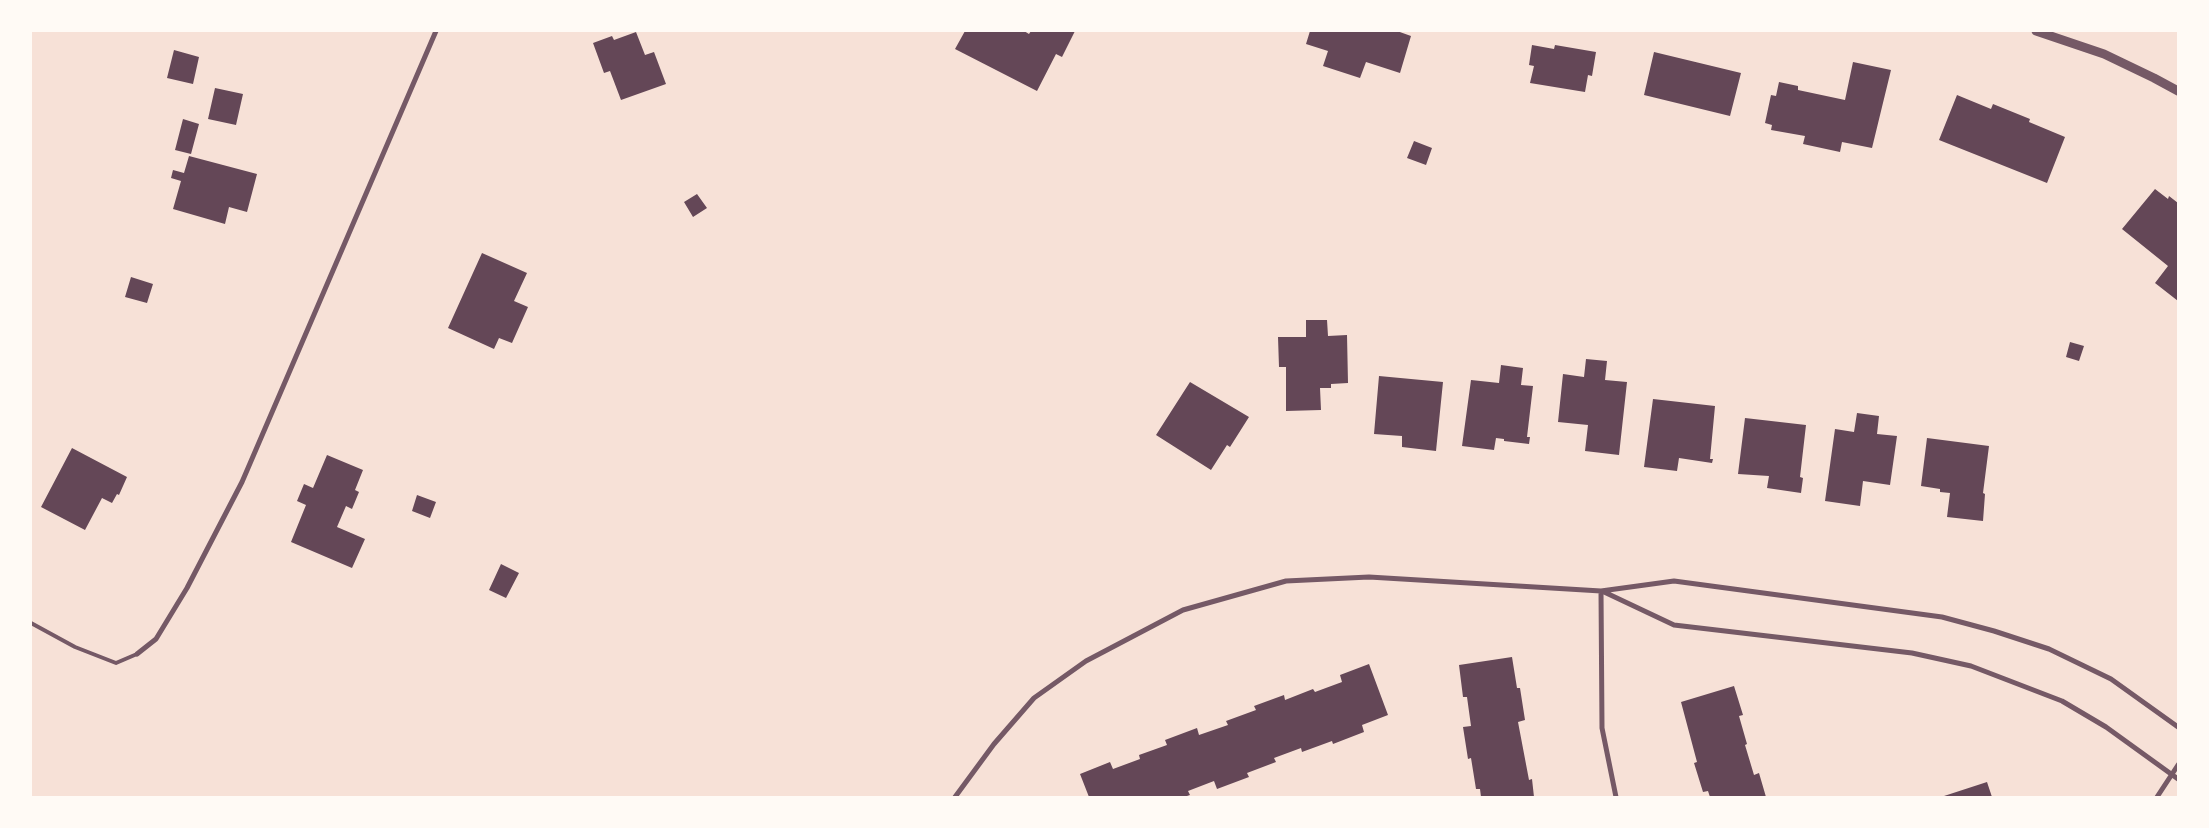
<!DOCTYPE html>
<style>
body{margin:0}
#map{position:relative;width:2209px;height:828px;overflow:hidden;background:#f7e1d7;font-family:"Work Sans",sans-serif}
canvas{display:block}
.frame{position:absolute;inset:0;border:32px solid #fffaf5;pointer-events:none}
</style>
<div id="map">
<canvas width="2209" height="828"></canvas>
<div class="frame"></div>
</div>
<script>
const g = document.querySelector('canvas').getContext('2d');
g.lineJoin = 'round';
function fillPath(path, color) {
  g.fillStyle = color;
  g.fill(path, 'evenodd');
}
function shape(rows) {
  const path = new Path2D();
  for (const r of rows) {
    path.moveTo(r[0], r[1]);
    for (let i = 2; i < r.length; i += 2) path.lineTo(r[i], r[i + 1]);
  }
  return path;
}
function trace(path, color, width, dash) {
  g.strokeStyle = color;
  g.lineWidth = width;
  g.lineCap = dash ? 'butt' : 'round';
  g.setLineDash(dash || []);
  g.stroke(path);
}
fillPath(shape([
 [965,31,1024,31,1029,34,1031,31,1075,31,1062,57,1056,54,1037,91,955,49],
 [1310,31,1397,31,1411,36,1400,73,1366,62,1360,78,1323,66,1328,51,1306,44],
 [636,32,645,55,654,52,666,84,621,100,610,71,604,73,593,43,612,36,614,40],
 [1532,45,1554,49,1555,45,1596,52,1592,76,1588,75,1585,92,1530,83,1534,66,1529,65],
 [174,50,199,57,193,84,167,78],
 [1654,52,1741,73,1730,116,1644,95],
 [1853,62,1891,70,1872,148,1842,142,1840,152,1803,144,1805,136,1771,130,1772,125,1765,123,1771,95,1776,96,1779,82,1798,86,1798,90,1845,100],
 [215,88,243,94,236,125,208,119],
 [1957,95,1991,109,1993,104,2030,119,2029,122,2065,137,2047,183,1939,140],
 [183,119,199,124,191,154,175,150],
 [1414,141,1432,148,1426,165,1407,158],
 [189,156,257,174,247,212,229,207,225,224,173,209,181,181,171,178,173,170,184,173],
 [2155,189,2168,199,2169,196,2178,203,2178,301,2155,283,2168,266,2122,229],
 [697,194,707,208,693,217,684,202],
 [482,253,527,273,514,301,528,307,512,343,499,338,494,349,448,328],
 [131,277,153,284,147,303,125,297],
 [1306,320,1327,320,1328,336,1347,335,1348,383,1331,384,1331,388,1320,388,1321,410,1286,411,1286,367,1279,367,1278,337,1306,337],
 [2070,342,2084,346,2079,361,2066,357],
 [1586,359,1607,361,1605,380,1627,382,1619,455,1585,451,1588,425,1558,422,1563,374,1584,377],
 [1501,365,1523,368,1521,385,1533,386,1527,437,1530,437,1529,444,1504,441,1504,439,1496,438,1494,450,1462,446,1471,380,1499,383],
 [1379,376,1443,382,1436,451,1402,447,1402,436,1374,434],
 [1190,382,1249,417,1230,447,1227,445,1211,470,1156,435],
 [1653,399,1715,406,1710,459,1713,459,1712,463,1679,458,1677,471,1644,467],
 [1857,413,1879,416,1877,434,1897,436,1890,485,1863,481,1860,506,1825,501,1835,429,1854,432],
 [1745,418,1806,425,1800,477,1803,478,1801,493,1767,488,1769,476,1738,474],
 [1927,438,1989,446,1983,493,1985,494,1983,521,1947,517,1950,493,1940,492,1940,489,1921,486],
 [72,448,127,477,119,495,117,494,112,503,102,498,85,530,41,507],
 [327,455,363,470,355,490,359,492,352,509,346,506,337,527,365,539,352,568,291,542,306,505,297,501,304,484,313,488],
 [417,495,436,502,430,518,412,511],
 [501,564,519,573,506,598,489,590],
 [1512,657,1517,688,1520,688,1525,720,1518,722,1529,780,1532,779,1534,797,1481,797,1480,789,1476,789,1471,758,1468,759,1463,727,1471,726,1467,697,1463,697,1459,665],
 [1369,664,1388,715,1362,725,1364,732,1333,744,1332,741,1302,752,1301,748,1274,758,1276,762,1247,773,1249,777,1217,789,1214,781,1188,791,1190,795,1184,797,1089,797,1080,774,1110,762,1113,769,1140,759,1139,755,1167,745,1165,740,1197,728,1199,735,1228,725,1226,721,1256,710,1254,706,1284,695,1285,700,1313,689,1315,692,1342,682,1340,675],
 [1734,686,1743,715,1739,716,1747,744,1745,745,1754,775,1759,773,1766,797,1710,797,1708,791,1703,792,1694,763,1697,762,1681,702],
 [1987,782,1992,797,1944,797,1944,796]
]), '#644757');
trace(shape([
 [31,623,75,647,116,663,137,654]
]), '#755966', 4);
trace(shape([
 [1601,591,1602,728,1616,797],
 [1602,591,1674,625,1912,653,1971,666,2062,701,2106,727,2178,779],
 [137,654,156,639,187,588,242,482,436,31],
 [955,797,994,744,1034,698,1086,661,1183,610,1286,581,1369,577,1601,591,1674,581,1942,617,1994,631,2049,649,2111,679,2178,727],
 [2157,797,2178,765]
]), '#755966', 5);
trace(shape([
 [2036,31,2104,54,2154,78,2178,91]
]), '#755966', 9);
</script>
